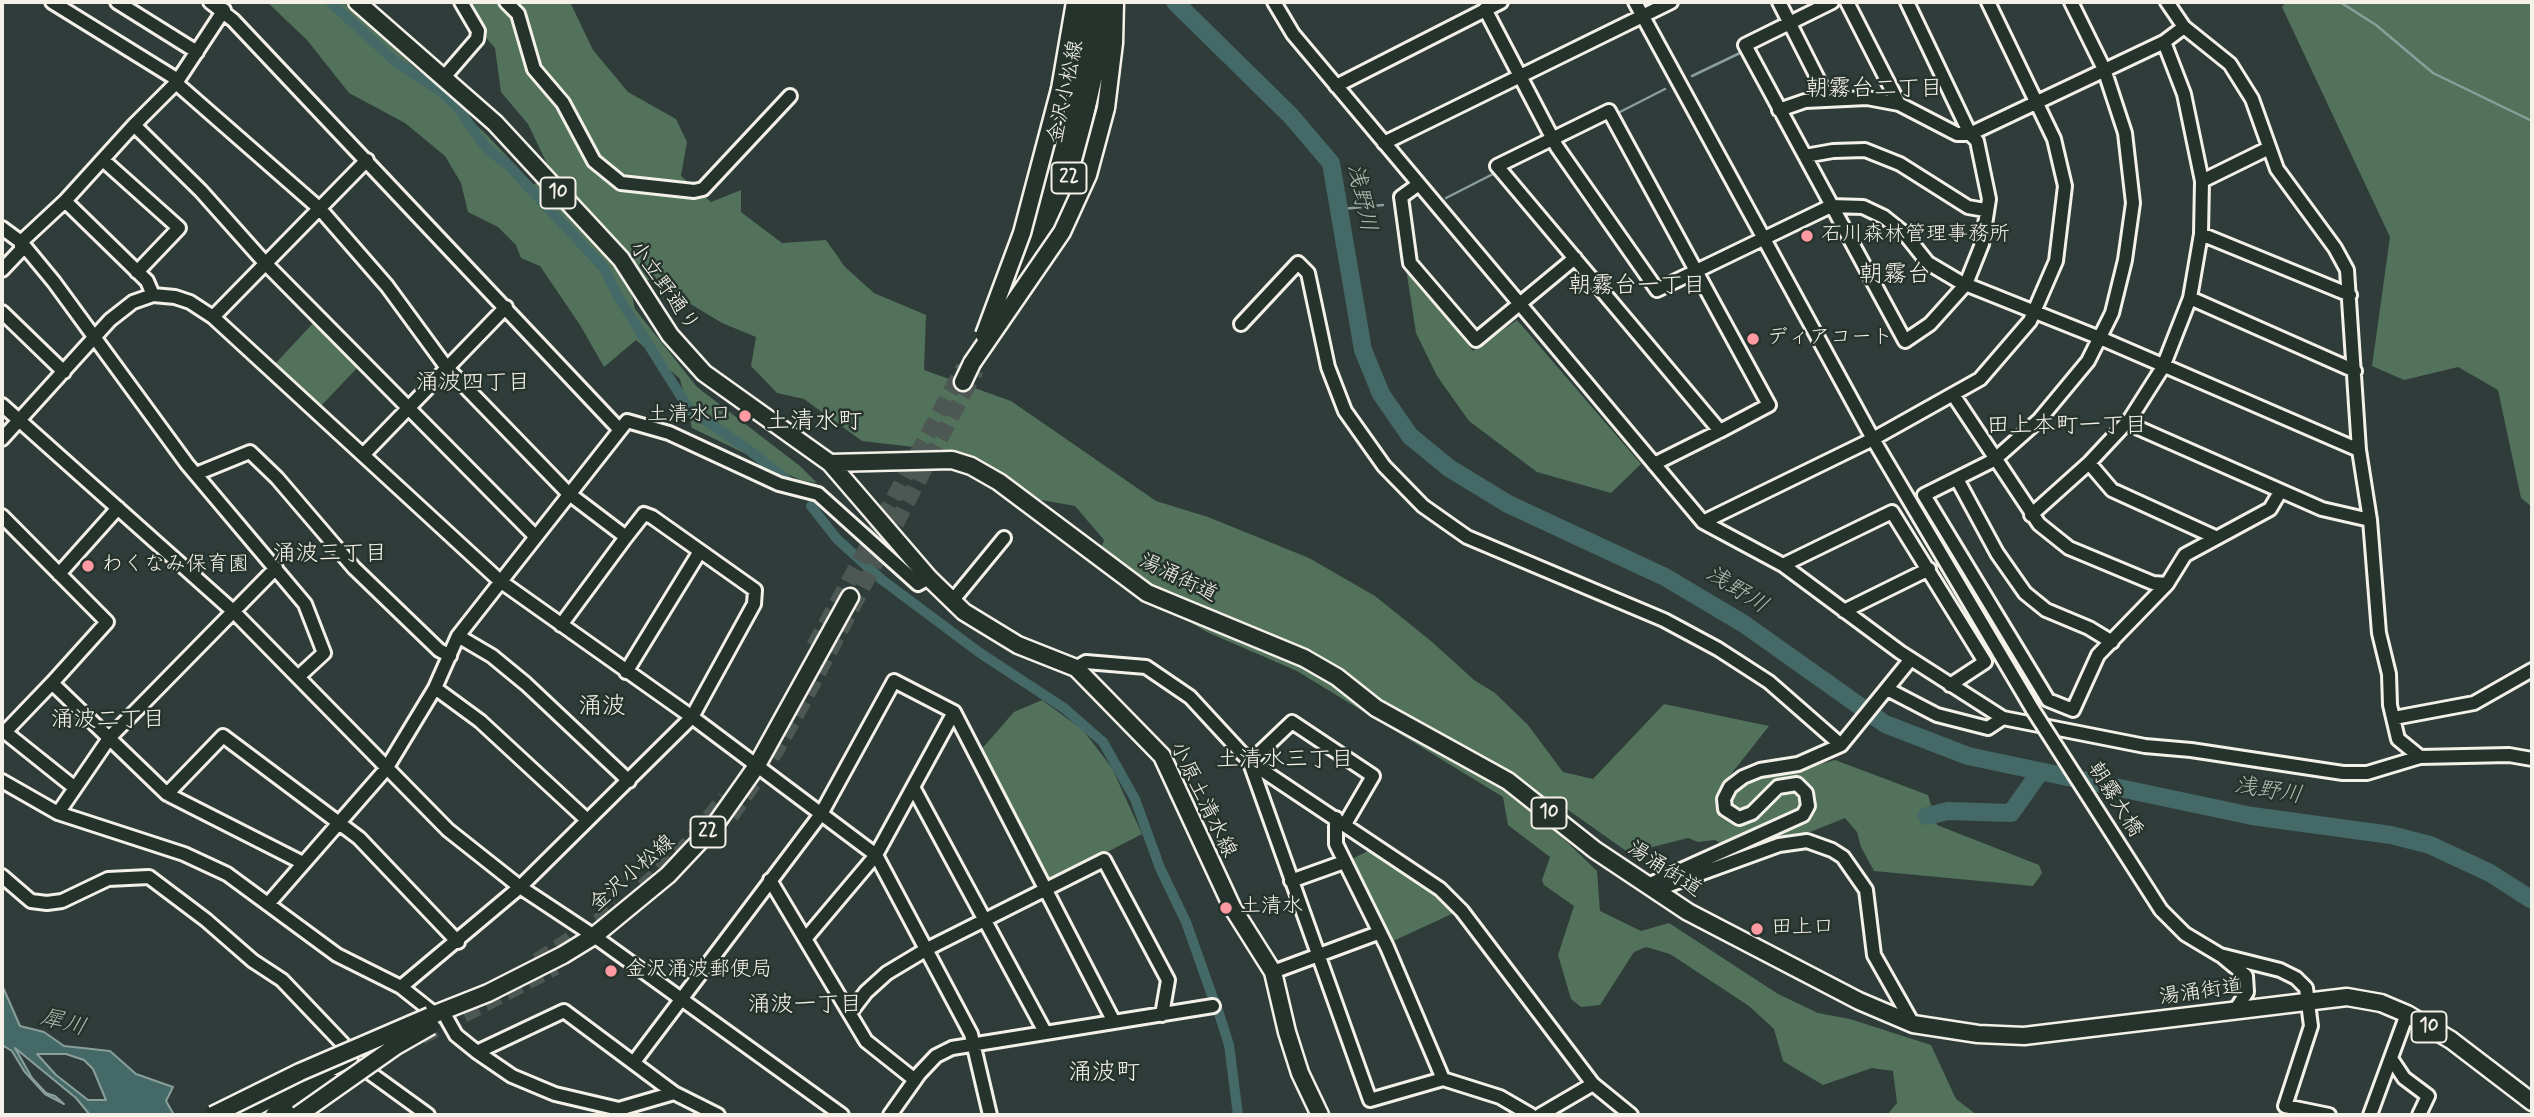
<!DOCTYPE html>
<meta charset="utf-8">
<style>
body{margin:0}
#map{position:relative;width:2534px;height:1117px;overflow:hidden;background:#2f3c3a;font-family:Mynerve,sans-serif}
canvas{display:block}
.frame{position:absolute;inset:0;border:4px solid #f4f1e8;pointer-events:none}
</style>
<div id="map">
<canvas width="2534" height="1117"></canvas>
<div class="frame"></div>
</div>
<script>
const g = document.querySelector('canvas').getContext('2d');
g.lineJoin = 'round';
function fillPath(path, color) {
  g.fillStyle = color;
  g.fill(path, 'evenodd');
}
function shape(rows) {
  const path = new Path2D();
  for (const r of rows) {
    path.moveTo(r[0], r[1]);
    for (let i = 2; i < r.length; i += 2) path.lineTo(r[i], r[i + 1]);
  }
  return path;
}
function trace(path, color, width, dash) {
  g.strokeStyle = color;
  g.lineWidth = width;
  g.lineCap = dash ? 'butt' : 'round';
  g.setLineDash(dash || []);
  g.stroke(path);
}
function write(font, color, halo, rows, align = 'center') {
  g.font = font + ' Mynerve,"Klee One",sans-serif';
  g.lineWidth = 5;
  g.setLineDash([]);
  g.textBaseline = 'middle';
  g.strokeStyle = halo;
  g.fillStyle = color;
  for (const [text, x, y, turn = 0] of rows) {
    g.save();
    g.translate(x, y);
    g.rotate((+turn || 0) * Math.PI / 180);
    g.textAlign = isNaN(turn) ? turn : align;
    if (halo) g.strokeText(text, 0, 0);
    g.fillText(text, 0, 0);
    g.restore();
  }
}
fillPath(shape([
 [267,2,344,2,486,134,534,185,550,170,528,124,501,92,495,48,472,22,468,2,570,2,593,50,628,92,676,119,687,142,681,176,711,202,741,190,741,212,782,243,826,240,845,267,874,293,926,315,924,370,1011,401,1156,501,1208,517,1309,558,1375,596,1431,641,1474,680,1495,693,1528,725,1563,772,1593,779,1664,704,1769,726,1724,783,1785,774,1835,760,1928,795,1937,825,2039,865,2042,873,2033,886,1874,871,1861,847,1857,832,1845,818,1813,831,1737,853,1715,840,1698,842,1688,838,1629,853,1554,800,1541,817,1597,871,1600,911,1641,931,1669,923,1778,994,1818,1013,1850,1019,1931,1045,1956,1099,1977,1115,1887,1115,1897,1103,1893,1071,1872,1068,1823,1085,1783,1061,1774,1029,1749,1006,1670,954,1646,947,1634,952,1600,1005,1581,1007,1571,999,1558,955,1574,906,1544,885,1542,880,1550,857,1508,825,1503,797,1297,671,1207,632,1095,567,1104,540,1075,506,1041,500,986,464,956,452,862,441,804,399,777,393,751,366,756,337,722,323,651,280,629,281,635,309,697,387,800,466,817,483,800,480,692,428,680,379,636,340,604,367,580,325,540,266,521,258,516,245,498,227,468,212,461,183,445,156,405,123,349,93,307,40],
 [2285,2,2532,2,2532,507,2521,498,2498,390,2458,367,2404,380,2372,366,2390,237,2282,7],
 [1406,268,1473,351,1517,320,1641,464,1611,493,1537,472,1469,421,1437,376,1416,333],
 [315,321,359,366,321,406,275,364],
 [1042,700,1083,730,1112,768,1142,834,1053,880,1046,876,980,751,1014,712],
 [1372,849,1438,894,1456,912,1391,942,1350,860]
]), '#52725c');
const water = shape([
 [2,985,20,1026,44,1032,64,1046,110,1051,136,1074,173,1087,166,1101,174,1115,90,1115,76,1098,15,1048,32,1078,46,1093,55,1096,64,1104,45,1094,24,1071,12,1051,2,1045,2,985],
 [37,1054,66,1054,84,1060,93,1069,106,1100,88,1100,56,1075,37,1054]
]);
fillPath(water, '#446967');
trace(water, '#8a9f9b', 2);
trace(shape([
 [2340,2,2376,25,2433,73,2532,121],
 [1692,76,1742,52],
 [1616,114,1665,89],
 [1446,198,1495,173],
 [1342,209,1383,205]
]), '#8a9f9b', 2.5);
trace(shape([
 [330,2,396,62,442,92,458,108],
 [459,109,486,148,509,166,604,268,617,295,689,409],
 [691,411,745,447,787,480],
 [811,506,837,539,881,579,980,653,1064,708,1103,742,1135,799,1160,868,1186,922,1214,1001],
 [1216,1004,1229,1045,1238,1115]
]), '#446967', 10);
trace(shape([
 [1175,2,1291,116,1331,163,1363,350,1381,394,1410,436,1449,468,1508,504,1665,577,1744,624,1885,724,1968,756,2252,816,2391,835,2430,845,2490,873,2532,900],
 [1927,816,1948,811,2011,813,2040,772]
]), '#446967', 18);
trace(shape([
 [814,646,964,367],
 [731,816,776,751,800,708,976,370],
 [643,887,681,852,725,798],
 [537,961,618,908],
 [421,1037,556,967]
]), '#4d5754', 16, [16, 8]);
const minor = shape([
 [52,2,178,80],
 [117,2,197,52],
 [210,2,233,20,620,430],
 [506,2,518,14,534,69,563,103,594,161,621,183,694,191,703,189,790,96],
 [1274,2,1293,34,1703,522,1873,439,1635,2],
 [1779,2,1828,99],
 [1832,2,1745,45,1905,341,1930,324,1966,284,1982,244,1989,199,1977,141,1970,134,1907,2],
 [1847,2,1899,104],
 [1988,2,2054,139,2065,186,2056,261,2030,321,1980,379,1873,439,2033,710],
 [2071,2,2104,69,2125,133,2133,203,2125,260,2112,313,2088,361,2039,420,1994,460,1924,495,2048,700,2073,710,2098,655,2167,584,2185,555,2270,509,2280,492],
 [2167,2,2184,27,2230,64,2252,99,2277,169,2335,248,2347,270,2359,450,2370,520,2379,633,2389,674,2390,705,2398,739,2420,757],
 [1485,9,1557,147,1657,290,1831,206,1863,207,1884,217,1904,233,1928,263,1960,282,2100,338,2359,450],
 [445,76,477,39,478,31,461,2],
 [176,83,320,209,387,286,447,368,568,493,626,537,644,514,652,517,755,590,754,604,692,717,520,887,401,987],
 [1336,86,1501,2],
 [1779,110,1805,101,1867,98,1899,104,1957,134,1970,134,2164,42,2184,27],
 [134,125,176,83,224,10],
 [1384,143,1671,2],
 [1805,156,1833,151,1865,150,1900,164,1968,207,1985,210],
 [103,160,179,228,137,272],
 [2202,181,2269,148],
 [1419,184,1401,197,1410,263,1476,340,1575,258],
 [65,201,147,281,153,295],
 [2,228,21,242,54,282,187,464,305,604,324,653,298,677],
 [2201,234,2350,295],
 [2,270,21,250,21,242,65,201,134,125,201,191,266,264,535,536],
 [2190,298,2355,371],
 [2,312,64,372],
 [213,317,367,160],
 [1241,324,1298,263,1308,273,1328,367,1345,411,1384,466,1423,506,1467,537,1664,620,1718,649,1769,682,1841,745],
 [1954,396,2039,524,2069,548,2153,583,2167,584],
 [2,405,233,611,448,830,520,887,594,936,842,1115],
 [2127,423,2322,509,2370,520],
 [2,439,110,320,133,302,153,295,175,297,190,302,213,317,500,581,692,717,876,855,971,1034,990,1115],
 [364,454,506,307],
 [2089,463,2112,490,2215,537],
 [1654,464,1720,431,1769,405,1609,111,1497,166,1720,431],
 [196,474,250,452,277,478,354,568,439,650,450,656],
 [1957,479,1997,553,2025,593,2046,610,2089,628,2112,642],
 [2031,515,2089,463,2130,419,2163,367,2190,298,2201,234,2202,181,2184,94,2164,42],
 [2,516,107,622,52,683,167,794,303,863],
 [1703,522,1783,565,1900,652,2003,718,2145,746,2191,750,2343,773,2367,773,2420,757,2509,755,2532,759],
 [1783,565,1892,512,1985,662,1950,685],
 [59,574,118,508],
 [953,600,1004,538],
 [1844,611,1929,569],
 [561,625,626,537],
 [458,636,492,656,526,684,629,781],
 [1076,668,1086,662,1146,667,1190,697,1250,762,1440,889,1462,911,1593,1084,1631,1115],
 [626,672,699,553],
 [52,683,5,732,75,788],
 [435,688,480,721,586,819],
 [1887,689,1937,715,1988,728,2003,718],
 [2394,718,2474,703,2532,670],
 [1250,762,1292,722,1373,776,1345,824],
 [1250,763,1370,1100,1443,1079,1500,1097,1531,1115],
 [2,781,58,813,184,854,227,874,337,955,401,987,435,1014],
 [913,787,1045,1032],
 [167,794,223,736,359,838,458,942],
 [58,813,110,737,276,568],
 [1336,818,1336,844,1387,947,1443,1079],
 [2,876,31,901,47,903,62,901,108,879,149,877,206,920,253,961,282,980,343,1044],
 [770,880,866,1041,915,1080],
 [1291,881,1344,862],
 [1648,885,1803,815,1808,806,1806,793,1797,784,1778,787,1752,813,1739,818,1725,809,1724,799,1730,787,1743,777,1760,770,1798,764,1841,745,1911,659],
 [1658,889,1779,845,1807,841,1832,850,1843,857,1866,890,1874,955,1913,1024],
 [268,904,386,769,435,688,458,636,627,421,669,433,779,484,818,494,918,584,929,578],
 [2161,910,2185,934,2220,955,2280,970,2296,978,2306,988,2311,1026,2285,1106,2329,1115],
 [806,938,876,855,954,712],
 [2223,957,2246,976,2247,992,2236,1009],
 [1273,972,1378,933],
 [850,1013,866,992,887,973,927,949,1104,860,1168,980,1162,1015],
 [447,1019,456,1035,477,1052,512,1076,555,1094,619,1109,674,1093],
 [477,1052,564,1011,674,1093,718,1115],
 [2392,1060,2404,1078,2428,1096,2419,1115],
 [634,1062,821,814,894,681,954,712,1114,1022],
 [370,1073,428,1115],
 [890,1115,919,1074,936,1056,952,1048,1213,1006],
 [1540,1115,1593,1084],
 [2370,1115,2407,1014]
]);
const major = shape([
 [357,2,495,123,621,259,670,335,704,373,830,463,929,578,964,612,1018,645,1076,668,1162,756,1232,907,1273,972,1287,1032,1300,1073,1320,1115],
 [1060,89,1075,2],
 [1106,108,1114,43,1115,2],
 [1029,270,1056,214,1078,146,1096,67,1103,2],
 [1013,273,1044,206,1066,135,1083,54,1088,2],
 [963,382,972,363],
 [830,463,952,460,971,466,999,482,1147,593,1304,658,1337,677,1376,708,1508,781,1595,850,1688,912,1859,1001,1913,1024,1978,1034,2024,1036,2347,997,2381,1003,2407,1014,2451,1040,2532,1102],
 [430,1016,488,993,563,955,594,936,668,875,715,825,756,767,850,597],
 [240,1115,349,1058],
 [274,1115,335,1083]
]);
trace(minor, '#f4f1e8', 18);
trace(major, '#f4f1e8', 21);
trace(minor, '#26332d', 12);
trace(major, '#26332d', 16);
const minorBridge = shape([
 [2033,710,2161,910]
]);
const majorBridge = shape([
 [984,335,1022,233,1060,89],
 [972,363,1062,232,1088,175,1106,108],
 [213,1115,300,1072,430,1016],
 [298,1115,396,1046,431,1026]
]);
trace(minorBridge, '#f4f1e8', 18, []);
trace(majorBridge, '#f4f1e8', 21, []);
trace(minorBridge, '#26332d', 12);
trace(majorBridge, '#26332d', 16);
for (const [x, y, r, color] of [
 [1807,236,7,"#ff9aa2"],
 [1753,339,7,"#ff9aa2"],
 [745,416,7,"#ff9aa2"],
 [88,566,7,"#ff9aa2"],
 [1226,908,7,"#ff9aa2"],
 [1757,929,7,"#ff9aa2"],
 [611,971,7,"#ff9aa2"]
]) {
  const dot = new Path2D();
  dot.arc(x, y, r, 0, 2 * Math.PI);
  g.fillStyle = color;
  g.fill(dot);
  trace(dot, '#26332d', 2.5);
}
for (const [x, y, w] of [
 [1069,178,35],
 [558,193,35],
 [1549,813,35],
 [708,832,35],
 [2429,1027,35]
]) {
  const box = new Path2D();
  box.roundRect(x - w / 2, y - 15.5, w, 31, 5);
  g.fillStyle = '#26332d';
  g.fill(box);
  trace(box, '#f4f1e8', 2);
}
write('bold 19px', '#f4f1e8', null, [
 ["22",1069,178],
 ["10",558,193],
 ["10",1549,813],
 ["22",708,832],
 ["10",2429,1027]
]);
write('21px', '#f4f1e8', '#26332d', [
 ["金沢小松線",1067,92,-78],
 ["小立野通り",663,287,55],
 ["湯涌街道",1178,579,26],
 ["小原土清水線",1202,800,64],
 ["朝霧大橋",2114,800,58],
 ["湯涌街道",1664,870,33],
 ["金沢小松線",633,874,-41],
 ["湯涌街道",2201,993,-8]
]);
write('21px', '#f4f1e8', '#26332d', [
 ["石川森林管理事務所",1821,236],
 ["ディアコート",1767,339],
 ["土清水口",731,416,"right"],
 ["わくなみ保育園",102,566],
 ["土清水",1240,908],
 ["田上口",1771,929],
 ["金沢涌波郵便局",625,971]
], 'left');
write('23px', '#f4f1e8', '#26332d', [
 ["朝霧台二丁目",1874,90],
 ["朝霧台一丁目",1637,287],
 ["涌波四丁目",473,384],
 ["田上本町一丁目",2067,427],
 ["涌波三丁目",330,555],
 ["涌波二丁目",108,721],
 ["土清水三丁目",1285,761],
 ["涌波一丁目",805,1006]
]);
write('italic 23px', '#aebbb4', '#26332d', [
 ["浅野川",1360,198,78],
 ["浅野川",1736,591,32],
 ["浅野川",2268,792,9],
 ["犀川",63,1024,15]
]);
write('24px', '#f4f1e8', '#26332d', [
 ["朝霧台",1895,276],
 ["土清水町",814,423],
 ["涌波",602,708],
 ["涌波町",1104,1074]
]);
</script>
